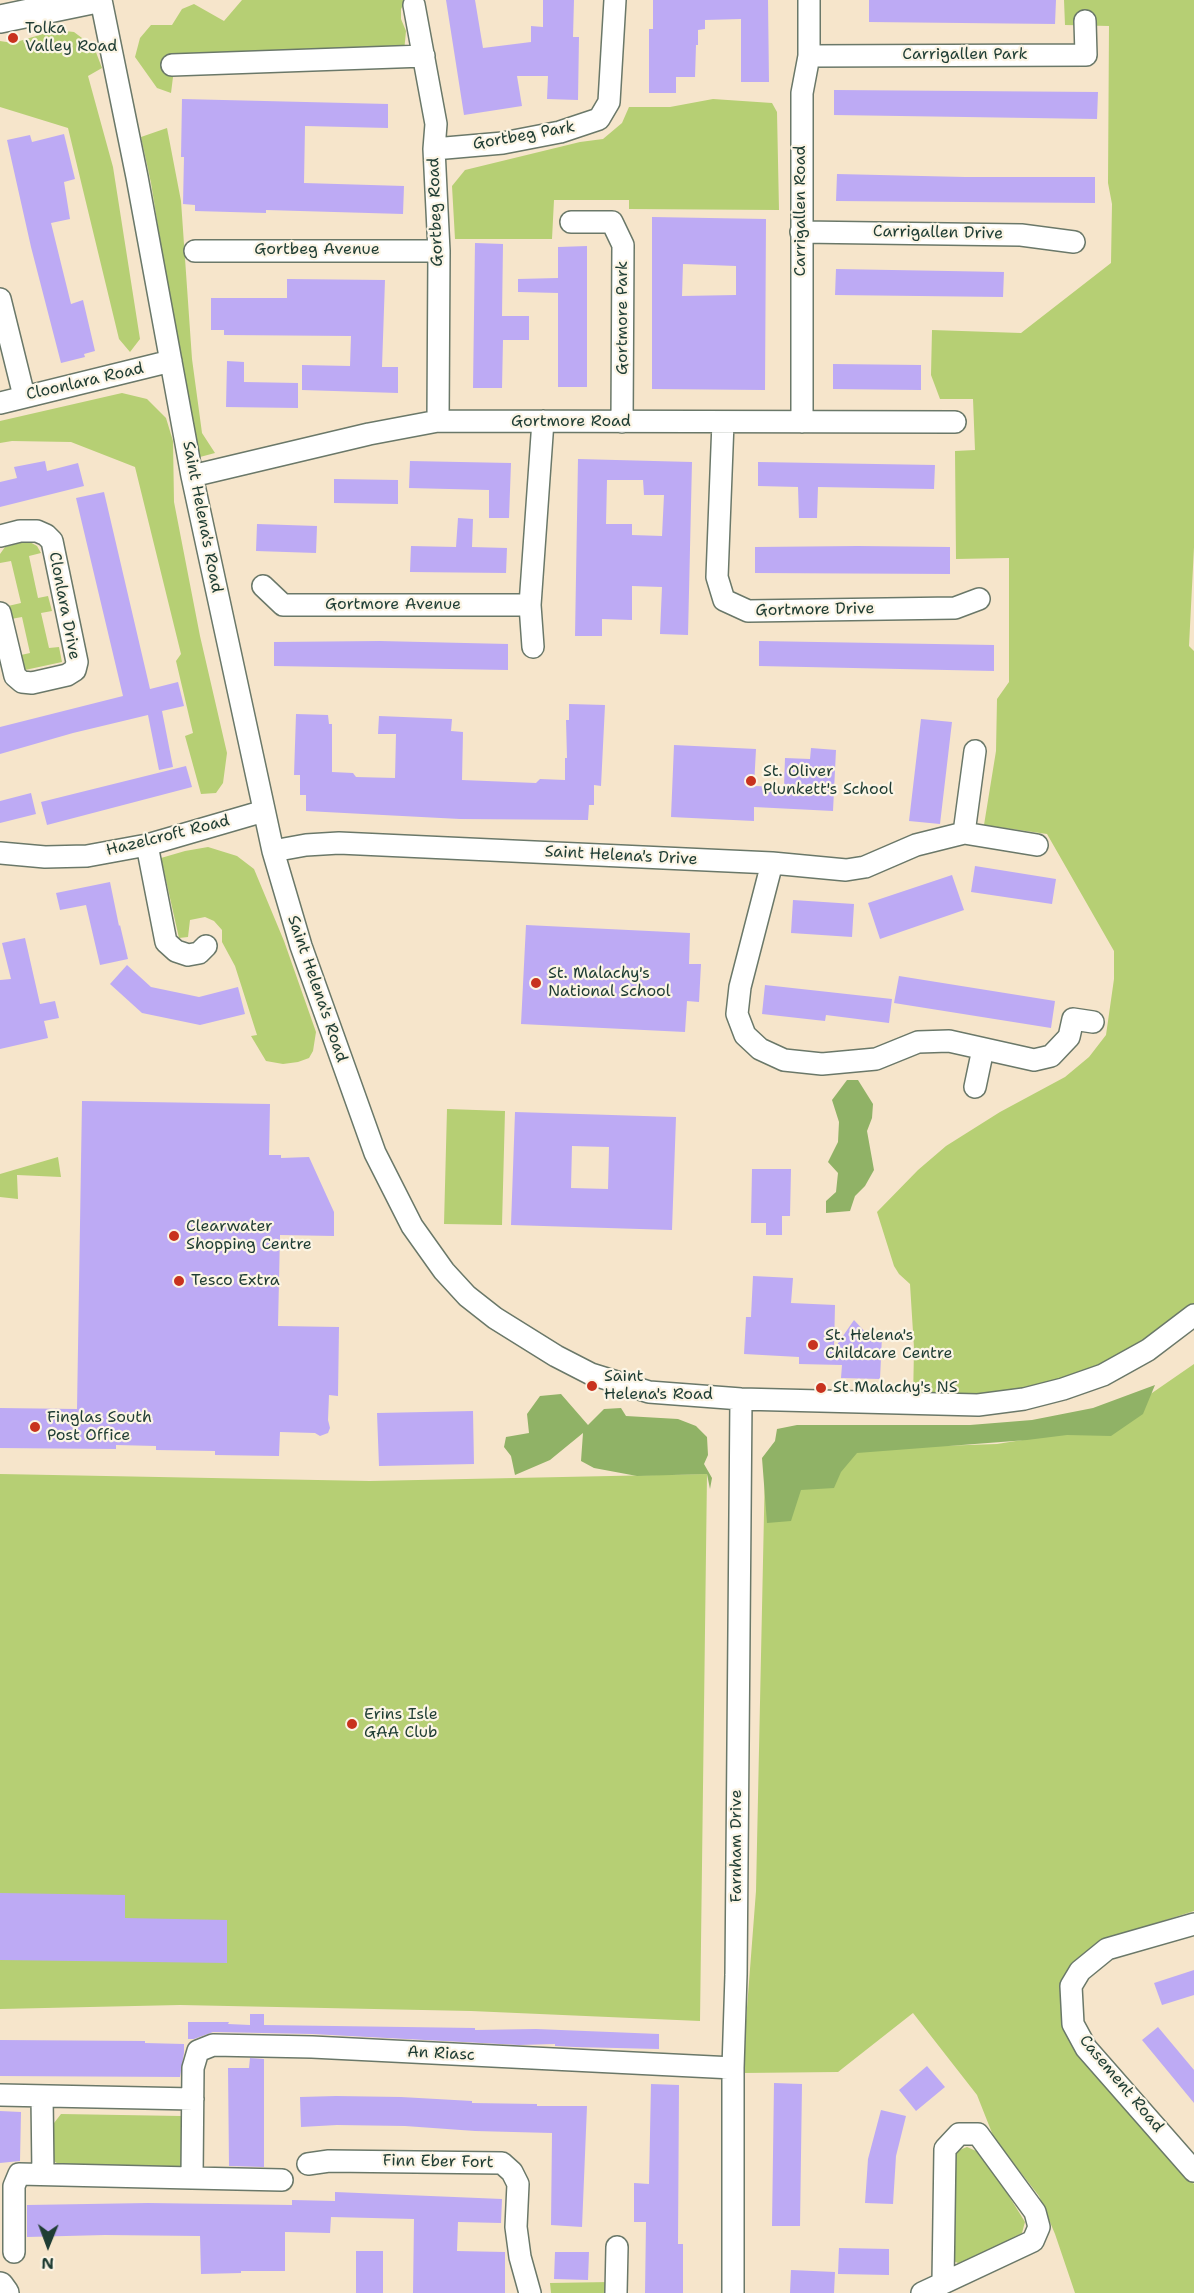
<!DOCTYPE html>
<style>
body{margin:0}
#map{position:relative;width:1194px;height:2293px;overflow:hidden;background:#f6e5cb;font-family:"Shantell Sans",sans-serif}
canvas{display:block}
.north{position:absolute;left:18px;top:2215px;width:60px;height:60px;-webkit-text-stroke:4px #fcf5e5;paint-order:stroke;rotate:181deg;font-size:16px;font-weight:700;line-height:24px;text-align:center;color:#1f3d34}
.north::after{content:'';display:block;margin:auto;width:21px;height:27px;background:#1f3d34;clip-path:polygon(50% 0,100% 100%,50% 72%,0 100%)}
</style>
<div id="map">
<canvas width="1194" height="2293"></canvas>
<div class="north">N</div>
</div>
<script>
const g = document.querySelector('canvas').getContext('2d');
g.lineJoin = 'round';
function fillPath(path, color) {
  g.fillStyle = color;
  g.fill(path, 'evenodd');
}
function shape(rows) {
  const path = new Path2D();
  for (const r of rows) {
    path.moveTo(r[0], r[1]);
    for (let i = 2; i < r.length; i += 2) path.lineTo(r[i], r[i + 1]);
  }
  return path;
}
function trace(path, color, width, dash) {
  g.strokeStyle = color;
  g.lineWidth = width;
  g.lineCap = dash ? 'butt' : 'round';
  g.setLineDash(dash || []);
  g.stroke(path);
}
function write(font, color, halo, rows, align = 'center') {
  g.font = font + ' "Shantell Sans",sans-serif';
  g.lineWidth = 4.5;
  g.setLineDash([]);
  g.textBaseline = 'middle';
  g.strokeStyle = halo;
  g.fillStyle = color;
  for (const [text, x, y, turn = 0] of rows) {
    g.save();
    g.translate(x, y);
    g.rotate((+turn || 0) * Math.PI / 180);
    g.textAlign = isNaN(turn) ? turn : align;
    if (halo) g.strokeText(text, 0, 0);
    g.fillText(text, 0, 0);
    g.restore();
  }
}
fillPath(shape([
 [242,0,406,0,401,9,401,19,406,31,404,52,175,61,171,93,157,88,135,57,140,38,151,25,172,25,182,9,194,4,224,21],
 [1064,0,1194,0,1194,547,1189,646,1194,651,1194,1315,1062,1389,913,1402,914,1348,910,1284,899,1274,894,1266,877,1212,918,1170,946,1146,1000,1112,1065,1077,1089,1057,1106,1035,1114,979,1114,951,1047,834,984,825,996,751,997,699,1009,682,1009,558,956,559,955,451,975,450,973,399,940,399,931,375,932,330,1021,333,1111,263,1112,204,1108,183,1109,26,1065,25],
 [56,30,74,32,94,47,102,68,88,76,113,167,140,339,130,352,119,339,68,128,0,107,0,41,13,43],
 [713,99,772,103,777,112,779,210,629,209,629,200,554,200,552,239,455,239,452,186,465,170,580,142,603,139,622,123,629,107,670,107],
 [167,128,181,201,192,359,202,433,215,453,200,457,192,438,151,183,141,137],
 [122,393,147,399,166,418,173,441,174,502,200,636,227,753,223,783,216,793,201,794,185,736,193,733,176,661,181,654,135,467,71,442,12,441,0,443,0,421],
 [28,541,37,546,41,553,29,556,38,598,48,596,52,611,41,613,49,648,59,647,62,662,25,670,21,655,30,653,22,617,11,619,8,606,21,603,11,561,0,563,0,554,5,547],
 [208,847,237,856,254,869,284,941,316,1032,313,1051,309,1058,298,1062,283,1064,266,1061,251,1036,257,1035,235,966,222,942,222,930,214,921,205,917,190,920,188,937,179,938,161,858,185,851],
 [447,1109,505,1111,502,1225,444,1224],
 [58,1157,61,1177,17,1175,18,1199,0,1197,0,1174],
 [1194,1364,1194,1911,1103,1940,1076,1963,1081,2052,1194,2184,1194,2293,1075,2293,1055,2234,1039,2196,994,2138,977,2095,913,2013,838,2072,742,2073,756,1891,765,1467,783,1445,940,1446,997,1444,1035,1438,1113,1413,1152,1393],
 [0,1474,370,1481,707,1474,700,2021,471,2011,180,2005,0,2009],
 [61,2114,181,2116,187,2119,183,2165,176,2168,65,2167,55,2162,53,2157,54,2123],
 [967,2147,983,2154,1025,2222,1022,2233,969,2261,958,2263,951,2260,953,2163,957,2151],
 [610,2282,609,2293,551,2293,550,2283]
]), '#b6cf74');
fillPath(shape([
 [847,1080,858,1080,873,1104,872,1118,867,1131,874,1170,865,1186,855,1196,850,1211,826,1213,826,1201,836,1192,838,1173,828,1162,838,1142,839,1122,832,1100],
 [1155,1385,1143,1414,1111,1436,1067,1435,1027,1440,857,1453,841,1472,834,1488,801,1490,791,1521,767,1523,762,1458,775,1441,777,1429,797,1425,970,1425,1032,1420,1093,1408],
 [561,1394,588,1425,604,1409,621,1408,626,1416,678,1419,696,1426,707,1437,708,1455,704,1464,712,1478,710,1489,707,1474,637,1476,594,1468,581,1461,583,1433,550,1460,515,1475,511,1456,504,1447,506,1437,529,1433,527,1414,540,1396]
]), '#90b266');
fillPath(shape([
 [446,0,475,0,483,48,531,42,531,26,543,27,543,0,574,0,573,37,579,37,578,100,547,99,548,76,517,76,522,106,464,115],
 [653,0,768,0,769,82,741,82,741,19,705,20,705,29,698,30,698,45,696,45,695,77,676,77,676,93,649,93,649,29,653,29],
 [869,0,1056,0,1055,24,869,22],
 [834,90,1098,92,1097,119,834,115],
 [182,99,388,104,388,128,305,126,304,183,404,186,403,214,266,210,266,213,195,211,195,205,183,204,184,157,181,157],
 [64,134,75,179,64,182,70,219,51,223,71,304,83,300,95,351,84,354,85,357,61,363,31,247,7,140,30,135,32,142],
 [837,174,965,177,1095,177,1095,203,836,201],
 [652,217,766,219,765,390,652,389],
 [683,264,736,266,736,295,682,296],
 [475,243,503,244,502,316,529,316,529,340,503,340,502,388,473,388],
 [587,246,587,387,558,387,558,293,518,292,518,279,558,278,558,247],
 [836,269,1004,272,1003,297,835,295],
 [287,279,385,280,382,367,398,367,398,393,302,390,302,365,350,366,351,336,224,335,224,330,211,330,211,298,287,298],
 [227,361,244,362,244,382,298,383,298,408,226,407],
 [833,364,921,365,921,390,833,389],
 [578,459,692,462,688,635,660,634,662,587,632,586,632,620,602,619,602,636,575,636],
 [607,480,643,480,644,495,664,495,662,536,632,535,632,524,606,524],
 [45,461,47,471,78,463,84,486,0,507,0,482,17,478,14,467],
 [410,461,511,463,509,518,489,518,489,490,409,488],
 [758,462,935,465,934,489,818,487,817,518,799,518,798,487,758,486],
 [334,479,398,480,398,504,334,503],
 [104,492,150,689,178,682,184,706,162,711,173,767,159,770,148,715,73,733,0,754,0,727,123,696,76,498],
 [458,518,473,519,472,547,507,548,506,573,410,572,411,546,456,547],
 [257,524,317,526,316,553,256,551],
 [858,546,950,547,950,574,755,573,755,547],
 [380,641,508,644,508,670,274,666,274,642],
 [759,641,994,645,994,671,759,666],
 [569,704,605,705,601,786,594,785,594,805,589,805,588,820,460,819,306,811,306,795,300,795,300,775,294,775,296,714,328,715,329,724,332,724,332,772,353,773,356,777,395,778,396,734,378,734,379,716,452,719,451,731,463,732,462,780,536,783,540,779,565,780,565,758,567,758,566,720,569,720],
 [921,719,952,722,940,824,909,821],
 [674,745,756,749,754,786,784,787,785,758,810,759,811,748,836,750,833,811,754,807,754,821,671,817],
 [186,766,192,787,47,825,41,802],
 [31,793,36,814,0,823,0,801],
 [975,866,1056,879,1052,904,971,892],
 [952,875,964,910,880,939,868,903],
 [110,882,119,926,120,925,128,959,100,965,86,905,60,910,56,893],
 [793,900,854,904,852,937,791,933],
 [526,925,690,933,689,964,701,964,699,1002,687,1001,685,1032,521,1024],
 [25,938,40,1004,55,1001,59,1018,44,1021,48,1038,0,1049,0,980,11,979,2,943],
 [127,965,151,987,199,997,238,987,245,1014,200,1025,142,1013,110,984],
 [899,976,1055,1001,1051,1028,894,1003],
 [765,985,892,999,889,1023,826,1015,825,1021,762,1014],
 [82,1101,270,1104,269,1155,281,1155,281,1158,309,1157,334,1212,334,1236,280,1235,278,1326,339,1327,338,1396,329,1395,328,1420,330,1428,328,1433,320,1436,315,1433,280,1432,279,1456,215,1455,215,1451,156,1450,156,1446,116,1445,116,1449,0,1448,0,1408,77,1409],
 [515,1112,676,1117,672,1230,511,1225],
 [572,1146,609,1147,608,1189,571,1188],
 [752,1169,791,1169,790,1216,782,1216,782,1235,766,1235,766,1223,751,1223],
 [753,1276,793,1278,791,1303,835,1305,834,1349,854,1320,869,1336,882,1336,880,1379,841,1378,842,1365,799,1364,799,1357,744,1354,746,1317,751,1317],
 [473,1411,474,1464,379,1466,377,1413],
 [0,1893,125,1895,125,1918,227,1920,227,1963,0,1960],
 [1194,1970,1194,1995,1162,2005,1154,1983],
 [250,2014,264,2014,264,2025,475,2028,475,2030,536,2029,659,2034,659,2049,575,2047,555,2046,555,2044,519,2045,312,2034,213,2032,194,2039,188,2039,188,2022,229,2022,228,2024,250,2025],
 [1158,2027,1194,2070,1194,2103,1142,2040],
 [0,2040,145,2041,145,2043,184,2044,184,2053,180,2077,0,2076],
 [250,2058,264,2059,264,2167,229,2166,228,2068,249,2068],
 [927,2066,945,2087,916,2111,899,2090],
 [774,2083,802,2084,800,2226,772,2226],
 [651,2084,679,2085,678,2244,683,2244,683,2293,645,2293,646,2222,634,2222,634,2183,649,2184],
 [336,2096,401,2097,472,2101,472,2103,537,2104,537,2106,587,2106,582,2227,551,2225,552,2133,475,2131,405,2126,337,2125,301,2127,300,2097],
 [881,2110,906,2116,896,2156,893,2204,865,2203,868,2159],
 [0,2111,21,2112,20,2161,0,2163],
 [335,2192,502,2199,501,2223,458,2222,457,2251,505,2252,505,2293,413,2293,414,2219,331,2217,330,2233,285,2232,285,2271,241,2271,241,2273,201,2274,200,2236,105,2235,27,2237,27,2205,148,2203,292,2205,292,2200,335,2201],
 [839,2248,889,2249,889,2275,838,2274],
 [356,2251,383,2251,383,2293,356,2293],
 [555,2252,589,2252,588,2280,554,2279],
 [791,2270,835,2272,834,2293,790,2293]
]), '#bdaaf4');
const minor = shape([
 [101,0,137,177,192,476,273,851,301,946,375,1153,412,1226,444,1271,467,1296,495,1318,556,1356,591,1374,649,1392,741,1399,978,1405,1024,1399,1063,1389,1103,1375,1148,1350,1194,1315],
 [414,5,436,124,434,149,439,251,438,421],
 [809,56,1086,55,1085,21],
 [172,65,424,56],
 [434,149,503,143,560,132,599,119,609,102,615,0],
 [571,222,612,222,623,245,622,422],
 [801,232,1021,235,1074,242],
 [195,251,439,251],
 [0,299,24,396],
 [0,403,171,361],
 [723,422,717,577,724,600,748,611,955,608,979,599],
 [802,422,802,93,809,56,809,0],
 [192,476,369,434,438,421,955,422],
 [0,536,20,531,37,531,46,535,52,541,77,662,75,670,67,675,32,683,22,682,15,676,0,613],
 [263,586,283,605,530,605],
 [533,647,530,605,543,421],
 [964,833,975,751],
 [147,845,166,942,176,951,188,955,199,953,206,946],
 [273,851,306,845,339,843,772,863,846,870,865,867,916,845,964,833,1037,845],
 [0,853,45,857,87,856,147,845,264,811],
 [772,863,740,987,737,1014,745,1035,760,1049,784,1060,822,1064,876,1059,918,1042,949,1041,1034,1060,1051,1056,1069,1037,1073,1019,1093,1022],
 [975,1087,983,1049],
 [1194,1924,1107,1949,1080,1971,1071,1986,1073,2024,1086,2048,1194,2171],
 [0,2095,193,2099],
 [42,2096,43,2174],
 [308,2164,329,2161,502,2163,512,2172,518,2184,516,2227,520,2257,530,2293],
 [192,2178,282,2180],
 [14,2252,14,2186,19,2174,192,2178,193,2068,198,2051,213,2045,312,2047,733,2068],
 [616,2293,617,2247],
 [733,2293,733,2068,736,1975,741,1399],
 [922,2293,1033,2241,1039,2227,1035,2212,978,2134,959,2134,945,2149,943,2282]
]);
const major = shape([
 [0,19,92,0],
 [0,2286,5,2293]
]);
trace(minor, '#6a7869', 24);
trace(major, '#6a7869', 30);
trace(minor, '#fff', 21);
trace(major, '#fff', 27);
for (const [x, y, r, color] of [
 [13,38,6,"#c8321e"],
 [751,781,6,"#c8321e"],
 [536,983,6,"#c8321e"],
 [174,1236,6,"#c8321e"],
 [179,1281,6,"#c8321e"],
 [813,1345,6,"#c8321e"],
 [592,1386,6,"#c8321e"],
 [821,1388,6,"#c8321e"],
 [35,1427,6,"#c8321e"],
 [352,1724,6,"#c8321e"]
]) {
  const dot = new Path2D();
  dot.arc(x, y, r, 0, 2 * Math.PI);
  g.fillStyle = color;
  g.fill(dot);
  trace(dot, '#fcf5e5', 2);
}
write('16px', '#1f3d34', '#fcf5e5', [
 ["Tolka",25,29],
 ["Valley Road",25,47],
 ["St. Oliver",763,772],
 ["Plunkett's School",763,790],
 ["St. Malachy's",548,974],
 ["National School",548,992],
 ["Clearwater",186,1227],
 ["Shopping Centre",186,1245],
 ["Tesco Extra",191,1281],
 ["St. Helena's",825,1336],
 ["Childcare Centre",825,1354],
 ["Saint",604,1377],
 ["Helena's Road",604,1395],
 ["St Malachy's NS",833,1388],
 ["Finglas South",47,1418],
 ["Post Office",47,1436],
 ["Erins Isle",364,1715],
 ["GAA Club",364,1733]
], 'left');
write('16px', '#1f3d34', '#fcf5e5', [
 ["Carrigallen Park",965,55],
 ["Gortbeg Park",524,136,-10],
 ["Carrigallen Road",801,211,-90],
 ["Gortbeg Road",436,212,-92],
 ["Carrigallen Drive",938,233,1],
 ["Gortbeg Avenue",317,250],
 ["Gortmore Park",623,318,-90],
 ["Cloonlara Road",85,382,-13],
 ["Gortmore Road",571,422],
 ["Saint Helena's Road",202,517,79],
 ["Gortmore Avenue",393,605],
 ["Clonlara Drive",64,606,79],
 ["Gortmore Drive",815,610,-1],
 ["Hazelcroft Road",168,836,-14],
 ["Saint Helena's Drive",621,856,3],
 ["Saint Helena's Road",317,989,71],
 ["Farnham Drive",737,1846,-90],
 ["An Riasc",441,2054,3],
 ["Casement Road",1121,2084,50],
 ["Finn Eber Fort",438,2162,1]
]);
</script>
